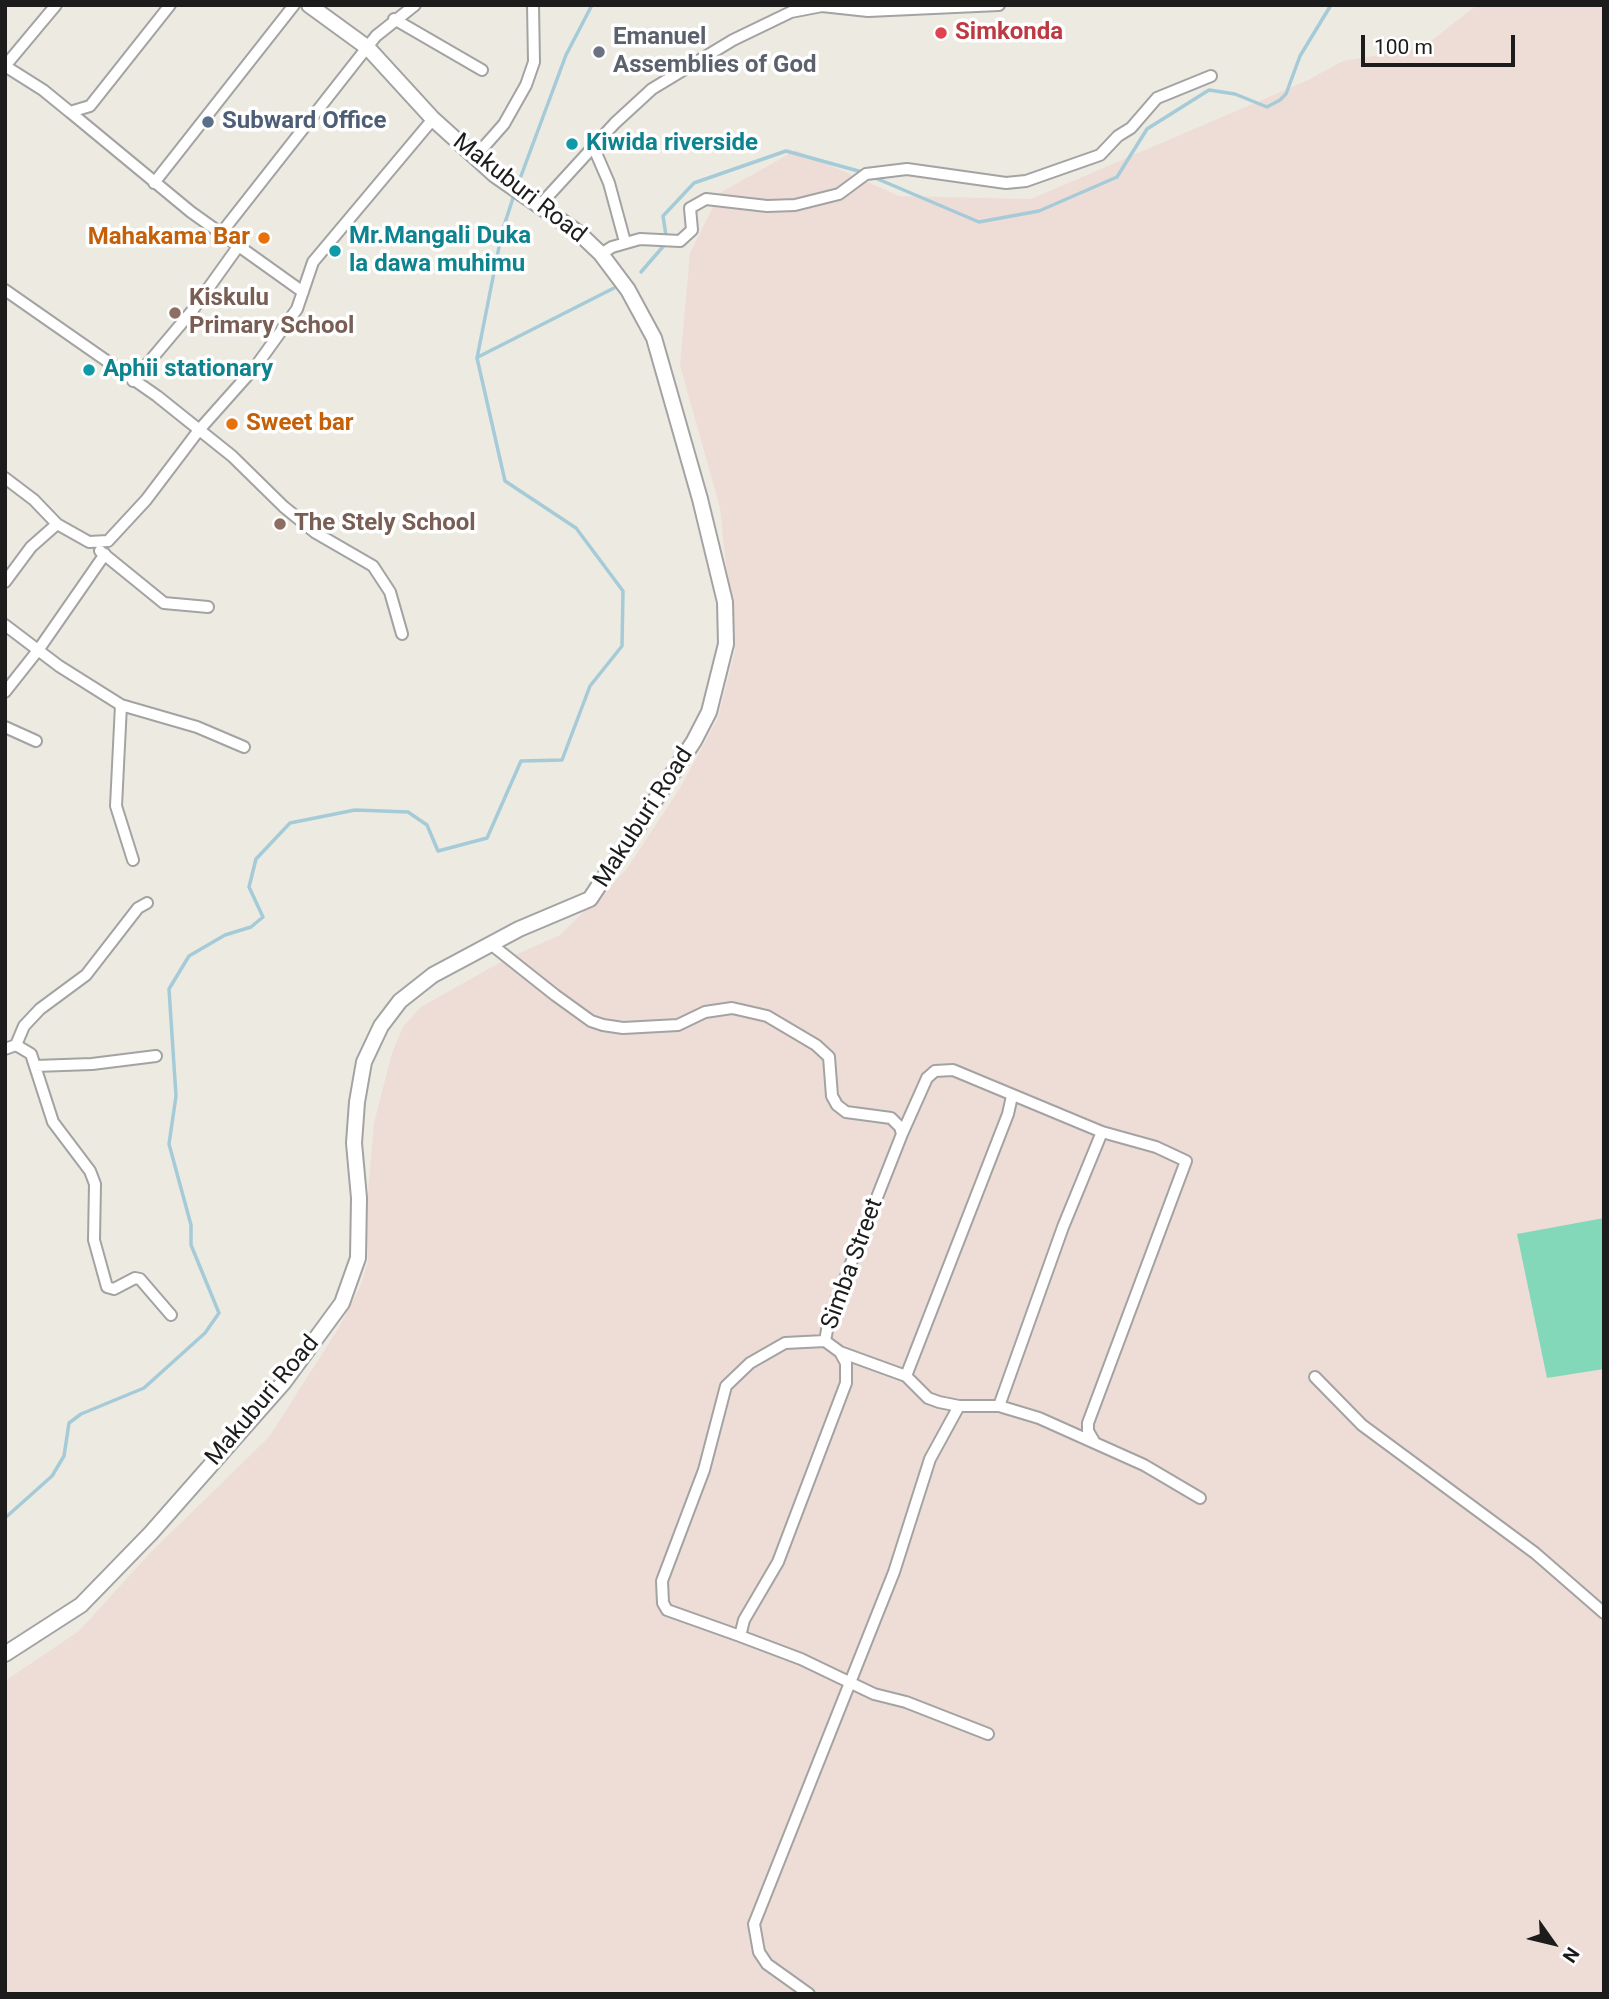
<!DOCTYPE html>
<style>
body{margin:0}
#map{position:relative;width:1609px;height:1999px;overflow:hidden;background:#edeae2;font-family:Roboto,sans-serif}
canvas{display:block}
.frame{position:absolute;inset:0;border:7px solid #1c1c1c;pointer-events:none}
.north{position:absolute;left:1518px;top:1908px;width:70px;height:70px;-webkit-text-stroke:5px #fff;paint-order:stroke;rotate:124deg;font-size:19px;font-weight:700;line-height:28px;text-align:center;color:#1c1c1c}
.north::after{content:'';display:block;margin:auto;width:24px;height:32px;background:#1c1c1c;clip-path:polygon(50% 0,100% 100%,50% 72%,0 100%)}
.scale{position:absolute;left:1361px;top:35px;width:154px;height:32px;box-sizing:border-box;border:4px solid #1c1c1c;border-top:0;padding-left:9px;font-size:21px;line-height:24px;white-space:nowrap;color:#1c1c1c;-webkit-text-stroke:5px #fff;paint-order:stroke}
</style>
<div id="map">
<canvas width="1609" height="1999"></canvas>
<div class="frame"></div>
<div class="north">N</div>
<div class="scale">100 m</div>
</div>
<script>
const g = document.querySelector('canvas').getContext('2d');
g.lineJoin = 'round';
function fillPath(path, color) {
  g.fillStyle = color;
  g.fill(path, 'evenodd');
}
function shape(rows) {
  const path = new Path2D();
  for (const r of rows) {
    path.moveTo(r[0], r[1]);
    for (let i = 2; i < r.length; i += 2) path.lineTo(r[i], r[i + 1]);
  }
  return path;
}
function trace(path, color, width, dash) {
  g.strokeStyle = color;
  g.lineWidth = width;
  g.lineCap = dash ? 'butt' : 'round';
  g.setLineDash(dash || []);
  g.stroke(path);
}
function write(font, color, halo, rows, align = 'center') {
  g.font = font + ' Roboto,sans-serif';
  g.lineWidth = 7;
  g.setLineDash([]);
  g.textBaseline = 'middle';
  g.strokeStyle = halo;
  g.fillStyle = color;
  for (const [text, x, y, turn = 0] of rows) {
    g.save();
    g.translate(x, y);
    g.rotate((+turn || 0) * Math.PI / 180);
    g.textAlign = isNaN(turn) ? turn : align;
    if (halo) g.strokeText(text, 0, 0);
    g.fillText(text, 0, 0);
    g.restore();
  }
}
fillPath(shape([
 [1477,5,1604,5,1604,1994,5,1994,5,1681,79,1631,150,1553,269,1437,338,1329,360,1287,368,1261,366,1215,374,1123,392,1053,403,1027,421,1007,506,959,560,935,626,870,680,788,718,718,735,651,720,508,680,365,690,253,720,193,796,150,899,196,1031,199,1306,81,1343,61,1422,48]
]), '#eeddd6');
fillPath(shape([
 [1604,1218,1604,1369,1547,1378,1517,1234]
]), '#84d8ba');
trace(shape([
 [873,177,979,222,1039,211,1117,177,1147,129,1209,90,1235,94,1267,107,1280,100,1286,94,1300,56,1331,5],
 [518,184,566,55,592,5],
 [641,272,667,242,663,216,694,183,786,151,862,172],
 [478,357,614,288],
 [5,1518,52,1476,64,1456,69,1423,81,1414,144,1388,205,1333,219,1313,191,1245,191,1225,169,1144,176,1096,169,989,189,956,225,935,251,927,263,917,249,887,256,859,290,823,355,810,408,812,427,825,438,851,487,838,521,761,562,760,590,686,622,646,623,591,576,528,505,481,477,358,502,232,514,195]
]), '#a5cbd8', 3.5);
const minor = shape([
 [56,5,5,66,43,90,70,112,90,106,170,5],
 [394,19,482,70],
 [70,112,191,212,303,292],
 [593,146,609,183,625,242],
 [474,158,504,124,526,85,534,62,533,5],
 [154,183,294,5],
 [540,205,615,123,652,89,733,40,791,12,822,6,868,11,999,5],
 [222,232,376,36,415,5],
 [601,254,612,247,640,239,680,241,692,230,690,208,706,199,767,206,795,205,839,194,866,174,907,169,1006,183,1026,181,1100,155,1118,136,1131,128,1157,98,1211,76],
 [5,290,157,396,232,456,284,507,316,533,373,566,390,592,402,634],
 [133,381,192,311,240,244],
 [5,478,34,500,57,524],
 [100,551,164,603,208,607],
 [5,582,31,547,57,524,89,542,108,541,146,500,199,430,256,366,297,309,313,262,433,119],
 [5,625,59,666,121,705,197,727,244,747],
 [5,692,39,649,105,554],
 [121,705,116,806,133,860],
 [5,727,36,741],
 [492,945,555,995,591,1021,603,1025,623,1028,678,1025,705,1012,732,1008,767,1016,816,1045,829,1057,832,1096,837,1105,846,1112,891,1118,900,1127,902,1134,829,1319,825,1341,840,1352,906,1376,928,1398,939,1402,959,1406,999,1406,1039,1418,1144,1465,1200,1498],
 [16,1045,24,1026,40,1009,86,975,138,908,147,903],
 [5,1049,16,1045,31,1054,53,1122,90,1171,95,1184,94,1240,107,1287,114,1289,135,1278,140,1279,171,1315],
 [35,1066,92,1064,156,1056],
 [902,1134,927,1078,935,1071,953,1070,1102,1132,1156,1147,1186,1161,1088,1423,1088,1431,1095,1443],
 [840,1352,846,1363,846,1383,778,1562,744,1620,740,1636,801,1659,874,1694,906,1702,988,1734],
 [906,1376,1008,1114,1012,1096],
 [1315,1377,1362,1425,1535,1553,1604,1613],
 [999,1406,1063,1227,1102,1132],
 [740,1636,667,1610,663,1603,662,1581,704,1470,726,1386,750,1363,785,1343,825,1341],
 [809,1994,767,1964,759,1952,754,1924,894,1572,930,1459,959,1406]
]);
const tertiary = shape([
 [5,1654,81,1605,151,1533,284,1382,342,1303,358,1258,359,1198,354,1143,357,1102,364,1062,381,1026,400,1001,433,975,519,929,590,899,694,741,709,712,726,644,725,602,700,499,654,338,628,290,601,254,580,234,495,175,433,119,368,48,309,5]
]);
trace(minor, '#a3a3a3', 14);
trace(tertiary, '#a3a3a3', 18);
trace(minor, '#fff', 10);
trace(tertiary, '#fff', 14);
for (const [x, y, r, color] of [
 [941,33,7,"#e0444e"],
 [599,52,7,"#6b7280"],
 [208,122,7,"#5c6f8a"],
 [572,144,7,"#0f9aa8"],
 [264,238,7,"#e8710a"],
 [335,251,7,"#0f9aa8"],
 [175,313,7,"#8d6e63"],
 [89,370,7,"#0f9aa8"],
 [232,424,7,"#e8710a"],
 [280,524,7,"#8d6e63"]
]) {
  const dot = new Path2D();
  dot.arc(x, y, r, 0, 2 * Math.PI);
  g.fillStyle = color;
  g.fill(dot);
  trace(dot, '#fff', 2.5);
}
write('bold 24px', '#be3a42', '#fff', [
 ["Simkonda",955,33]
], 'left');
write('bold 24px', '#5b616d', '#fff', [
 ["Emanuel",613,38],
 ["Assemblies of God",613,66]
], 'left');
write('bold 24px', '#4e5e75', '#fff', [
 ["Subward Office",222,122]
], 'left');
write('bold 24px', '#0d838f', '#fff', [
 ["Kiwida riverside",586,144],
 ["Mr.Mangali Duka",349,237],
 ["la dawa muhimu",349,265],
 ["Aphii stationary",103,370]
], 'left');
write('24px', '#1c1c1c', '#fff', [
 ["Makuburi Road",519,189,38],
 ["Makuburi Road",644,818,-57],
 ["Simba Street",853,1264,-70],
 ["Makuburi Road",263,1401,-50]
]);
write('bold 24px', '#c56008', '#fff', [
 ["Mahakama Bar",250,238],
 ["Sweet bar",246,424,"left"]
], 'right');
write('bold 24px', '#785e54', '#fff', [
 ["Kiskulu",189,299],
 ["Primary School",189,327],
 ["The Stely School",294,524]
], 'left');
</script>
